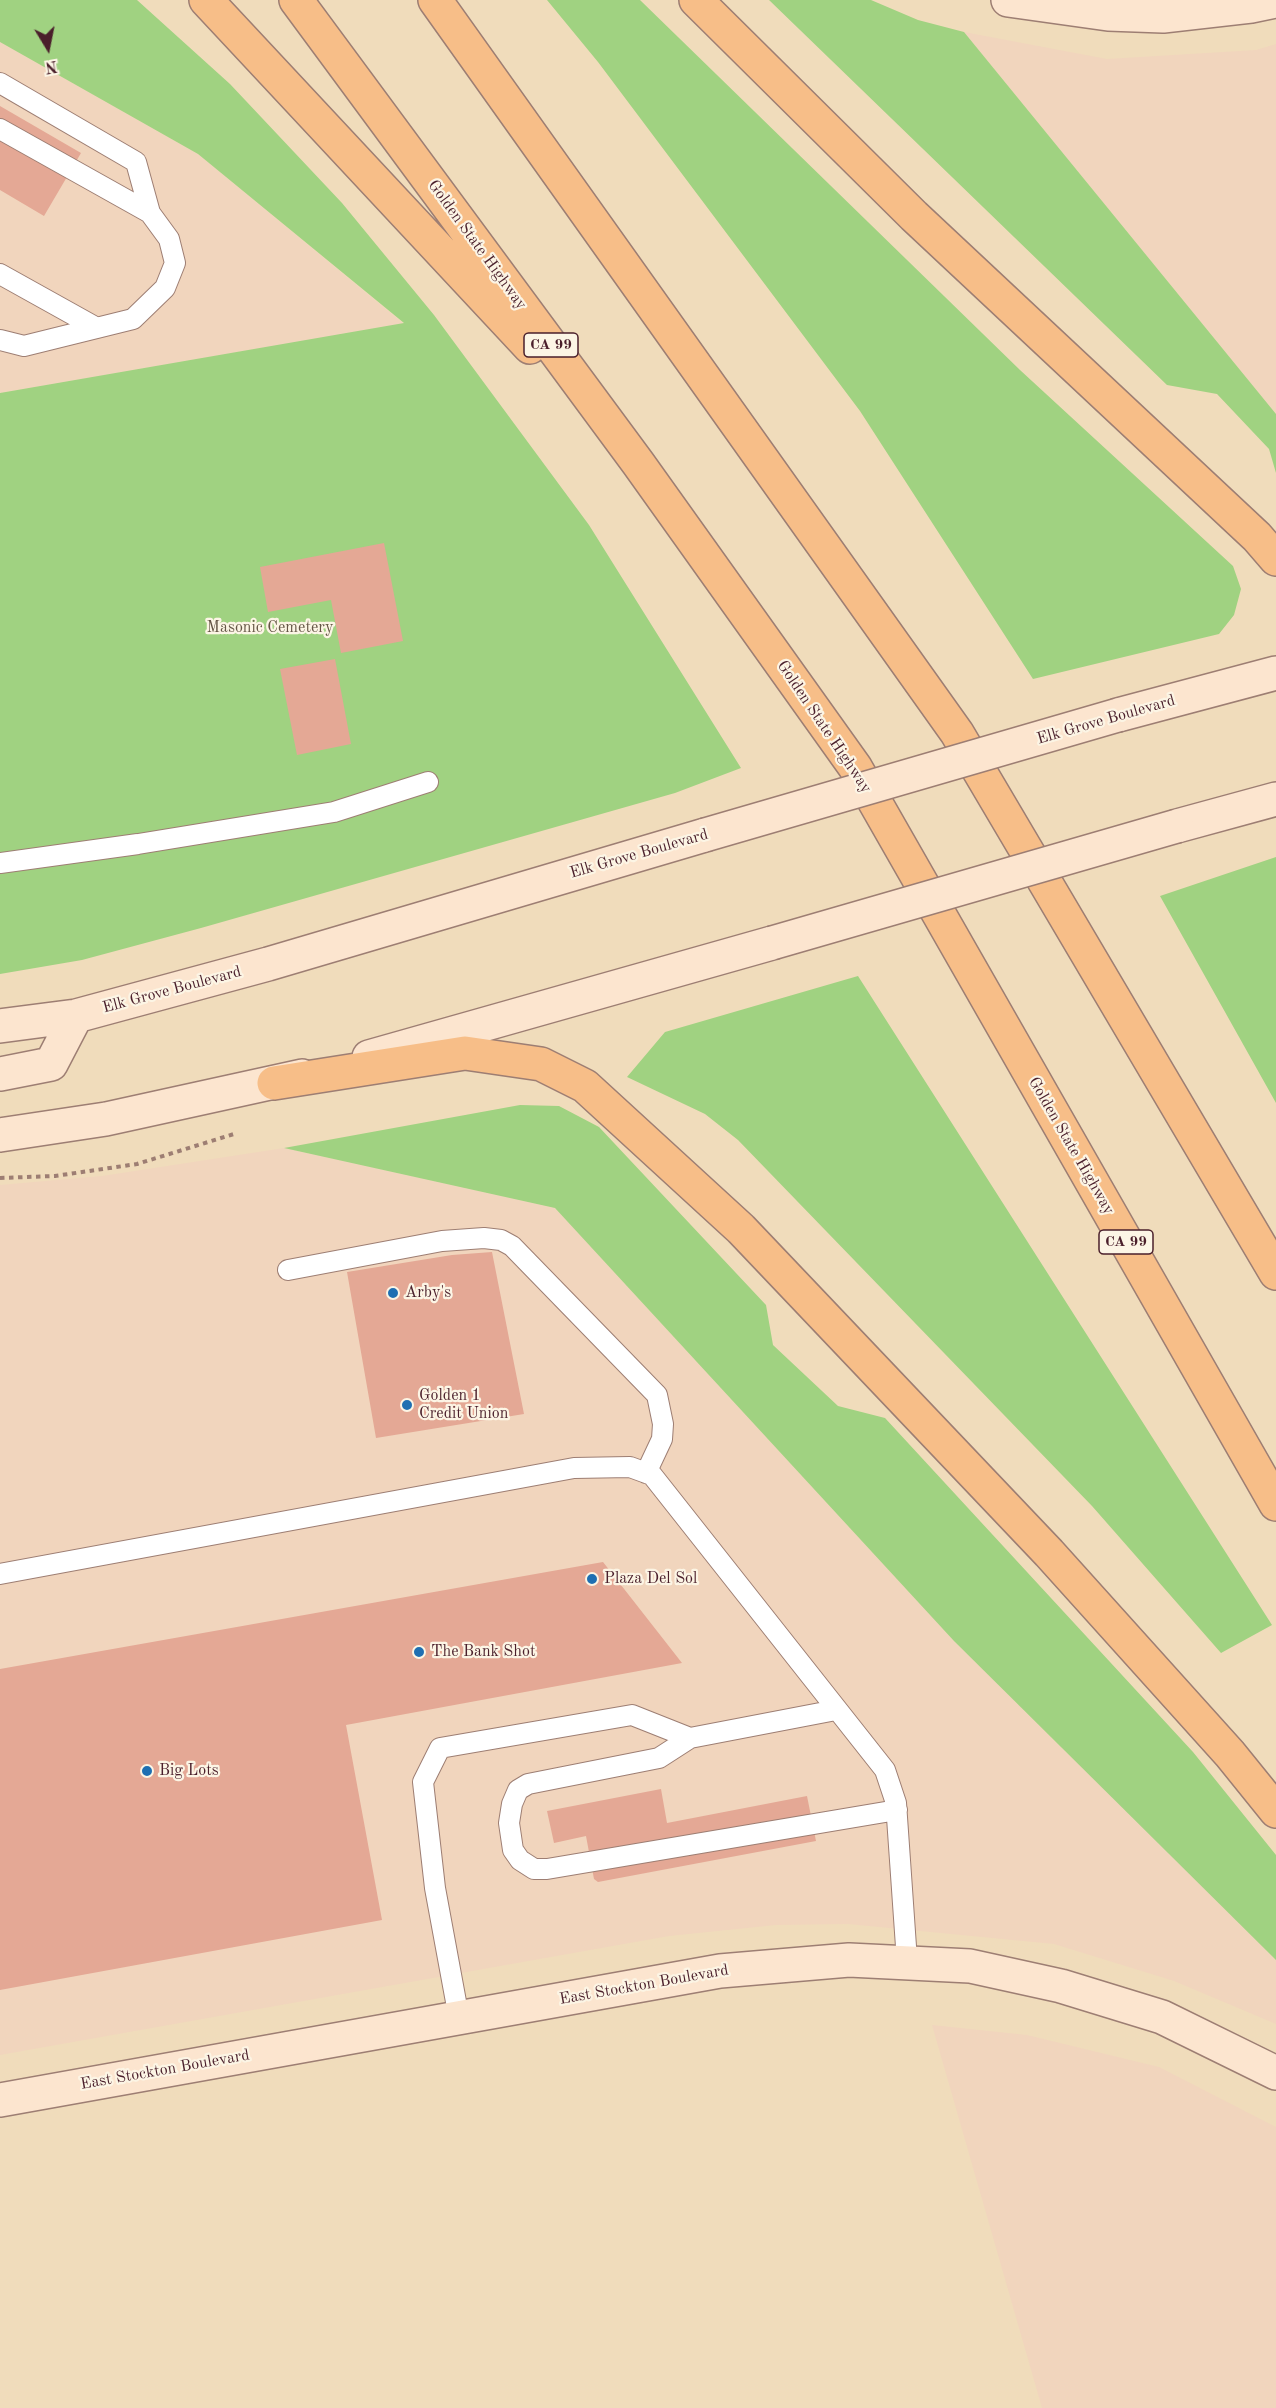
<!DOCTYPE html>
<style>
body{margin:0}
#map{position:relative;width:1276px;height:2408px;overflow:hidden;background:#f0dcbb;font-family:"Old Standard TT",serif}
canvas{display:block}
.north{position:absolute;left:18px;top:18px;width:60px;height:60px;-webkit-text-stroke:4px #fcf5e5;paint-order:stroke;rotate:170deg;font-size:16px;font-weight:700;line-height:24px;text-align:center;color:#4a1f2b}
.north::after{content:'';display:block;margin:auto;width:21px;height:27px;background:#4a1f2b;clip-path:polygon(50% 0,100% 100%,50% 72%,0 100%)}
</style>
<div id="map">
<canvas width="1276" height="2408"></canvas>
<div class="north">N</div>
</div>
<script>
const g = document.querySelector('canvas').getContext('2d');
g.lineJoin = 'round';
function fillPath(path, color) {
  g.fillStyle = color;
  g.fill(path, 'evenodd');
}
function shape(rows) {
  const path = new Path2D();
  for (const r of rows) {
    path.moveTo(r[0], r[1]);
    for (let i = 2; i < r.length; i += 2) path.lineTo(r[i], r[i + 1]);
  }
  return path;
}
function trace(path, color, width, dash) {
  g.strokeStyle = color;
  g.lineWidth = width;
  g.lineCap = dash ? 'butt' : 'round';
  g.setLineDash(dash || []);
  g.stroke(path);
}
function write(font, color, halo, rows, align = 'center') {
  g.font = font + ' "Old Standard TT",serif';
  g.lineWidth = 4.5;
  g.setLineDash([]);
  g.textBaseline = 'middle';
  g.strokeStyle = halo;
  g.fillStyle = color;
  for (const [text, x, y, turn = 0] of rows) {
    g.save();
    g.translate(x, y);
    g.rotate((+turn || 0) * Math.PI / 180);
    g.textAlign = isNaN(turn) ? turn : align;
    if (halo) g.strokeText(text, 0, 0);
    g.fillText(text, 0, 0);
    g.restore();
  }
}
fillPath(shape([
 [964,32,1107,59,1256,50,1276,44,1276,414],
 [0,42,198,154,404,324,0,393],
 [284,1148,555,1208,954,1641,1276,1960,1276,2024,1174,1981,1054,1944,848,1924,776,1925,669,1936,0,2055,0,1185,102,1176],
 [932,2025,1027,2035,1159,2067,1276,2127,1276,2408,1042,2408]
]), '#f1d5bd');
fillPath(shape([
 [0,0,137,0,230,84,342,203,434,315,589,525,741,768,675,793,201,928,82,960,0,974,0,393,404,323,198,154,0,42],
 [547,0,640,0,1020,370,1233,566,1241,589,1234,615,1219,634,1033,679,860,411,598,62],
 [769,0,871,0,918,20,964,32,1276,414,1276,473,1269,449,1217,394,1167,385],
 [1276,857,1276,1103,1160,896],
 [858,976,1272,1625,1221,1653,1092,1506,738,1140,705,1114,627,1077,665,1032],
 [520,1105,559,1106,599,1127,766,1305,773,1345,838,1406,885,1418,1193,1752,1276,1855,1276,1960,954,1641,555,1208,284,1148]
]), '#a0d281');
fillPath(shape([
 [0,106,81,153,44,216,0,190],
 [384,543,403,641,341,653,331,600,268,612,260,567],
 [335,659,351,744,297,755,280,669],
 [492,1252,524,1414,376,1438,347,1272,452,1255],
 [603,1562,682,1663,346,1725,382,1920,0,1990,0,1669],
 [661,1789,667,1823,807,1796,816,1841,598,1882,594,1879,586,1836,554,1843,547,1811]
]), '#e4a895');
const lane = shape([
 [0,83,136,162,150,213,169,239,175,263,165,288,133,319,24,346,0,340],
 [0,129,150,213],
 [0,274,97,328],
 [0,863,138,844,334,812,428,782],
 [288,1270,442,1241,484,1238,501,1240,512,1246,657,1395,663,1424,662,1439,646,1473],
 [0,1574,574,1468,630,1467,652,1475,885,1770,896,1803,907,1961],
 [690,1738,659,1758,528,1784,518,1790,512,1804,509,1823,513,1850,520,1860,534,1869,547,1869,897,1810],
 [459,2018,435,1888,423,1782,440,1748,632,1715,690,1738,836,1710]
]);
const secondary = shape([
 [1008,0,1108,14,1163,16,1251,6,1276,1],
 [1118,715,1276,673],
 [1177,826,1276,799],
 [0,1026,76,1016,268,964,705,835],
 [369,1057,772,943],
 [0,1074,51,1064,76,1016],
 [0,1135,106,1119,302,1076],
 [0,2100,720,1971,849,1960,970,1966,1061,1986,1162,2017,1276,2073]
]);
const highway = shape([
 [206,0,530,347],
 [296,0,638,463,855,767,1276,1504],
 [435,0,957,733,1276,1273],
 [696,0,914,216,1257,537,1276,559],
 [274,1083,465,1053,541,1064,585,1086,741,1229,1049,1553,1230,1754,1276,1811]
]);
trace(lane, '#9d7e73', 22);
trace(secondary, '#9d7e73', 36);
trace(highway, '#9d7e73', 36);
trace(shape([
 [0,1178,55,1176,137,1164,234,1134]
]), '#9d7e73', 4, [4.5, 4.5]);
trace(lane, '#fff', 20);
trace(secondary, '#fce5cf', 33);
trace(highway, '#f7be88', 33);
const secondaryBridge = shape([
 [705,835,1118,715],
 [772,943,1177,826]
]);
trace(secondaryBridge, '#9d7e73', 36, []);
trace(secondaryBridge, '#fce5cf', 33);
for (const [x, y, r, color] of [
 [393,1293,6,"#1f6fb2"],
 [407,1405,6,"#1f6fb2"],
 [592,1579,6,"#1f6fb2"],
 [419,1652,6,"#1f6fb2"],
 [147,1771,6,"#1f6fb2"]
]) {
  const dot = new Path2D();
  dot.arc(x, y, r, 0, 2 * Math.PI);
  g.fillStyle = color;
  g.fill(dot);
  trace(dot, '#fcf5e5', 2);
}
for (const [x, y, w] of [
 [551,345,54],
 [1126,1242,54]
]) {
  const box = new Path2D();
  box.roundRect(x - w / 2, y - 12, w, 24, 4.5);
  g.fillStyle = '#fcf5e5';
  g.fill(box);
  trace(box, '#4a1f2b', 1.5);
}
write('bold 15px', '#4a1f2b', null, [
 ["CA 99",551,345],
 ["CA 99",1126,1242]
]);
write('16px', '#4a1f2b', '#fcf5e5', [
 ["Golden State Highway",477,245,54],
 ["Elk Grove Boulevard",1106,720,-16],
 ["Golden State Highway",824,727,56],
 ["Elk Grove Boulevard",639,854,-16],
 ["Elk Grove Boulevard",172,990,-15],
 ["Golden State Highway",1071,1146,60],
 ["East Stockton Boulevard",644,1985,-10],
 ["East Stockton Boulevard",165,2070,-10]
]);
write('16px', '#645545', '#fcf5e5', [
 ["Masonic Cemetery",270,628]
]);
write('16px', '#4a1f2b', '#fcf5e5', [
 ["Arby's",405,1293],
 ["Golden 1",419,1396],
 ["Credit Union",419,1414],
 ["Plaza Del Sol",604,1579],
 ["The Bank Shot",431,1652],
 ["Big Lots",159,1771]
], 'left');
</script>
